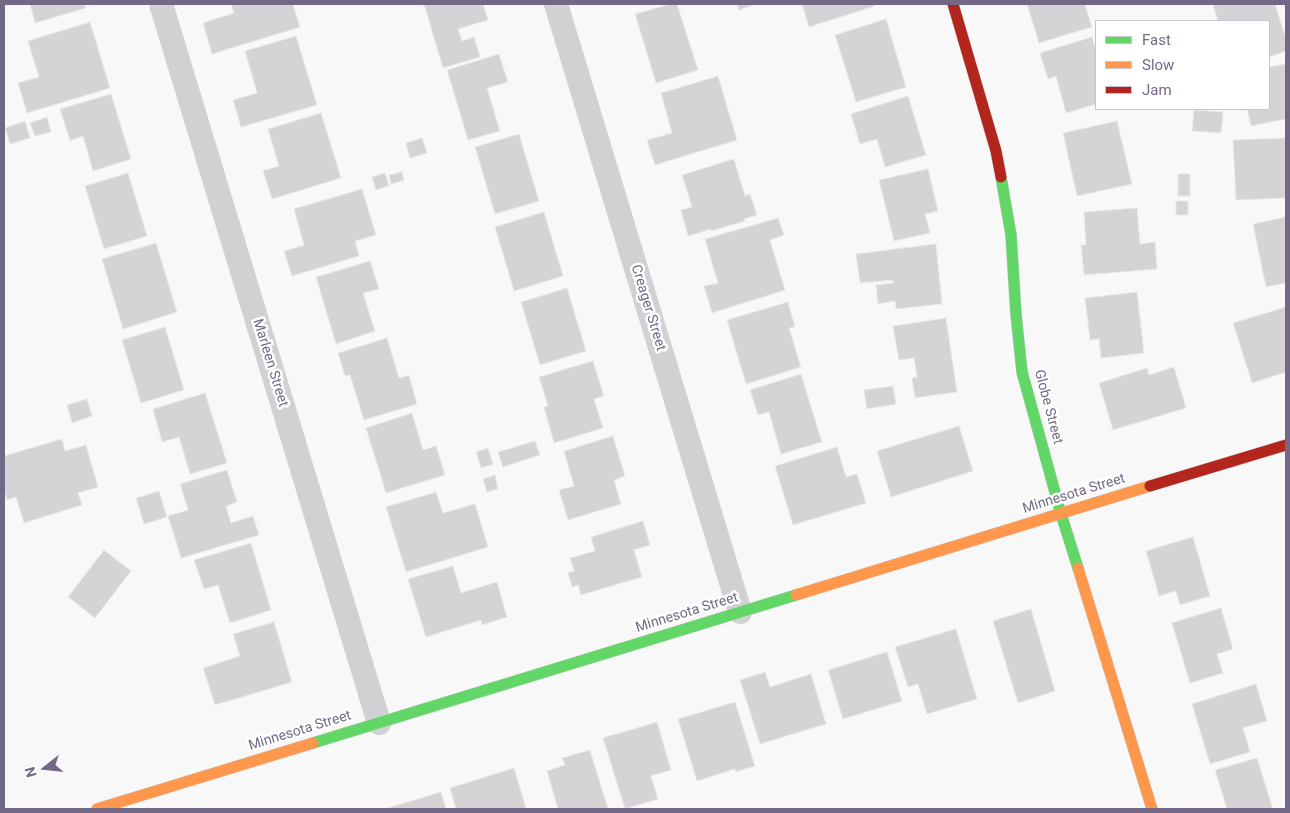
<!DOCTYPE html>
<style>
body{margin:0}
#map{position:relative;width:1290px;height:813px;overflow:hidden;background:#f8f8f8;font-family:Roboto,sans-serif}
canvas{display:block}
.frame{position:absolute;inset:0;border:5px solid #736987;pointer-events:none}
.legend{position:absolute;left:1095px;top:20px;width:175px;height:90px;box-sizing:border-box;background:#fff;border:1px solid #c7c3cf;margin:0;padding:6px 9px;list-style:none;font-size:15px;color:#736987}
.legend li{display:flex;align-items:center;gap:10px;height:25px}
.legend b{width:25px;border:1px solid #c7c3cf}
.north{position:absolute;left:20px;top:743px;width:50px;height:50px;-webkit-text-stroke:4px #fff;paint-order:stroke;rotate:254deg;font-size:14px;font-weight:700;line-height:20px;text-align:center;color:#736987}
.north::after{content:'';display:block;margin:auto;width:18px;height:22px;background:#736987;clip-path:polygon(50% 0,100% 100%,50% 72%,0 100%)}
</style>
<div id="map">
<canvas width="1290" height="813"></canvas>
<div class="frame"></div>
<ul class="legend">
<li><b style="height:6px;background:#63d668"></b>Fast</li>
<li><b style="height:6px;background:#ff974d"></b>Slow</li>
<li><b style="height:6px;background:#b3261e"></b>Jam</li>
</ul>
<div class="north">N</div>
</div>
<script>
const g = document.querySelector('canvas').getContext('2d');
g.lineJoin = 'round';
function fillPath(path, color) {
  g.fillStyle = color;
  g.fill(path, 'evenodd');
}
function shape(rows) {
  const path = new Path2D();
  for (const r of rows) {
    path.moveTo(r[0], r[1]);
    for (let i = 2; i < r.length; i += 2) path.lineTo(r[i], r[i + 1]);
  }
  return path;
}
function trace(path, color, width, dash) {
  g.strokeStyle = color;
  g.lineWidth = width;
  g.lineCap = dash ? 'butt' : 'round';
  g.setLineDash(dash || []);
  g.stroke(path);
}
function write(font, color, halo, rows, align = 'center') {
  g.font = font + ' Roboto,sans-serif';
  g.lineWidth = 5;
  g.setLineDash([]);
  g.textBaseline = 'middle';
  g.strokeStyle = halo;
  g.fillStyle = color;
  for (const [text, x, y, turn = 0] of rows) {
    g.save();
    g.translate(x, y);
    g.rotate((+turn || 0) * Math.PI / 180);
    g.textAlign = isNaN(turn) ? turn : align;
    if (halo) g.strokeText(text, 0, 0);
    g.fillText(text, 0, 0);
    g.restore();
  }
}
const building = shape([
 [30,4,84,4,86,8,35,23,30,4],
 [231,4,293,4,300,27,212,54,203,23,234,13,231,4],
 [424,4,483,4,488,20,458,29,462,41,474,37,480,57,443,68,424,4],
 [671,4,677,4,698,70,656,83,635,14,671,4],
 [737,4,752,4,753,5,739,10,737,4],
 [802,4,874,4,875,6,809,27,802,4],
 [1027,4,1085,4,1092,27,1039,43,1027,4],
 [1213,4,1275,4,1286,39,1286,51,1269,57,1269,21,1218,21,1213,4],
 [886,19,906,87,856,102,835,35,886,19],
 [90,22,110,88,27,113,18,83,39,77,28,41,90,22],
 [296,36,317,105,241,127,233,100,257,93,245,51,296,36],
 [1092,37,1096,50,1096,104,1066,113,1056,76,1048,79,1040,53,1092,37],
 [499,54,508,82,487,88,500,131,468,140,447,70,499,54],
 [1286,64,1286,119,1251,126,1247,109,1269,109,1269,67,1286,64],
 [718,76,737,140,655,165,647,140,672,133,661,93,718,76],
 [111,94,131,159,93,171,83,136,70,141,60,109,111,94],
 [908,96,926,155,885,167,877,139,860,144,851,114,908,96],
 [1194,110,1223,112,1221,133,1192,131,1194,110],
 [321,113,341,178,272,199,263,171,279,166,268,129,321,113],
 [47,117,51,132,35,136,30,123,47,117],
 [25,121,30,138,10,144,5,128,25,121],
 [1117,121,1132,184,1077,196,1063,133,1117,121],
 [519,134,539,201,495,214,475,147,519,134],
 [422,138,427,153,410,158,406,143,422,138],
 [1286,138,1286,198,1236,200,1233,140,1286,138],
 [734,159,745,196,750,194,757,215,744,219,745,221,711,231,711,229,688,236,681,210,692,207,682,175,734,159],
 [928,169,938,211,925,214,930,233,894,241,879,180,928,169],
 [402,172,404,180,391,184,389,175,402,172],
 [128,173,147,236,104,249,85,186,128,173],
 [385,173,389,186,376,190,372,177,385,173],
 [1178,174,1190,174,1190,196,1178,196,1178,174],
 [362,189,376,235,355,241,359,256,292,276,284,251,304,245,294,209,362,189],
 [1176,201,1188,201,1188,215,1176,215,1176,201],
 [1137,208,1140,244,1155,242,1157,269,1084,275,1081,245,1086,245,1084,212,1137,208],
 [544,212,563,276,514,291,495,227,544,212],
 [1286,217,1286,283,1266,287,1253,224,1286,217],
 [778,218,784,235,770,240,785,290,712,313,704,286,718,283,705,239,778,218],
 [156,243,177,312,123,329,102,259,156,243],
 [936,244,942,304,896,309,895,301,878,304,876,285,893,283,893,280,860,283,856,254,936,244],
 [370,261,379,289,363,293,375,331,336,344,316,277,370,261],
 [567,288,586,351,540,365,521,302,567,288],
 [1137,292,1144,353,1101,358,1099,339,1090,340,1085,298,1137,292],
 [788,302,795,327,789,328,801,367,746,384,727,320,788,302],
 [1286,307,1286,372,1252,383,1233,323,1286,307],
 [946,318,957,392,915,398,912,378,917,377,914,358,899,360,893,326,946,318],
 [165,327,184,390,141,403,122,340,165,327],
 [387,338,399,378,409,375,417,404,364,420,350,375,345,376,338,353,387,338],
 [593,361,604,396,594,399,603,428,554,443,544,407,548,406,539,377,593,361],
 [1174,367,1186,408,1113,430,1099,383,1147,368,1149,375,1174,367],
 [801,374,822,442,781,454,769,412,758,415,750,390,801,374],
 [893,386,896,404,867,409,864,390,893,386],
 [205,393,227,463,190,474,179,437,162,442,153,409,205,393],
 [87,399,92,416,72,423,67,405,87,399],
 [412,413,423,450,436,446,445,475,386,493,366,428,412,413],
 [959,426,973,471,891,497,877,451,959,426],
 [613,436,625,476,614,480,621,504,568,520,559,490,574,486,564,451,613,436],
 [62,439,65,451,86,445,98,487,78,493,82,505,24,523,16,497,7,500,4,489,4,456,62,439],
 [535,441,540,455,503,467,498,452,535,441],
 [837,447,846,477,857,474,866,503,793,525,775,466,837,447],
 [488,448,493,464,481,468,476,452,488,448],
 [227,470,237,502,226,506,231,523,253,516,259,535,181,558,168,516,188,510,180,484,227,470],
 [495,475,498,489,487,492,483,479,495,475],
 [159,491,167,517,144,524,136,498,159,491],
 [436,492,443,513,475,504,488,547,406,572,386,507,436,492],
 [643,521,650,545,634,550,642,577,581,595,578,585,572,587,568,573,574,571,570,558,595,551,591,537,643,521],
 [1193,537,1210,596,1180,605,1176,591,1159,596,1146,551,1193,537],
 [251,543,271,610,230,623,218,585,204,589,194,560,251,543],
 [104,550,131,571,95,618,68,597,104,550],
 [453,566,461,593,497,582,507,617,482,625,481,620,426,637,408,579,453,566],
 [1221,608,1233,649,1217,654,1223,673,1190,683,1172,623,1221,608],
 [1031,609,1055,691,1018,703,993,621,1031,609],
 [274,622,292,682,215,705,203,668,240,656,233,634,274,622],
 [956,629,977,699,927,714,918,684,908,687,895,647,956,629],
 [887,652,902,701,843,719,828,670,887,652],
 [765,672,770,687,811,674,826,724,760,744,740,680,765,672],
 [1256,684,1267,721,1243,728,1250,752,1210,764,1192,704,1256,684],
 [735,702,755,766,735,772,735,769,697,781,678,719,735,702],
 [657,722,671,770,651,776,658,799,625,809,603,738,657,722],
 [590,750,608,809,558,809,547,771,565,765,562,758,590,750],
 [1257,758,1273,809,1227,809,1215,770,1257,758],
 [514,768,526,808,521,809,456,809,450,788,514,768],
 [441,792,446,809,384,809,441,792]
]);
fillPath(building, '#d4d4d6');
trace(building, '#e8e8e8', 1);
const fast = shape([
 [1001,177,1011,235,1016,314,1022,372,1061,514,1078,568],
 [313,743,796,595]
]);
const slow = shape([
 [1078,568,1152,809],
 [796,595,1150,486],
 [97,809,313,743]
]);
const jam = shape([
 [953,4,996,151,1001,177],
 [1150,486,1286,445]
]);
trace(fast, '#d4d4d6', 12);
trace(slow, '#d4d4d6', 12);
trace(jam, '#d4d4d6', 12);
trace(shape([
 [161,4,379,723],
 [556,4,740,612]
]), '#d1d0d3', 24);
trace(fast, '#63d668', 11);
trace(slow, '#ff974d', 11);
trace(jam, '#b3261e', 11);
write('14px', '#736987', '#fff', [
 ["Creager Street",648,308,73],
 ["Marleen Street",270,363,73],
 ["Globe Street",1048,407,75],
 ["Minnesota Street",1074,494,-17],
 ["Minnesota Street",687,613,-17],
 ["Minnesota Street",300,731,-17]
]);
</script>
